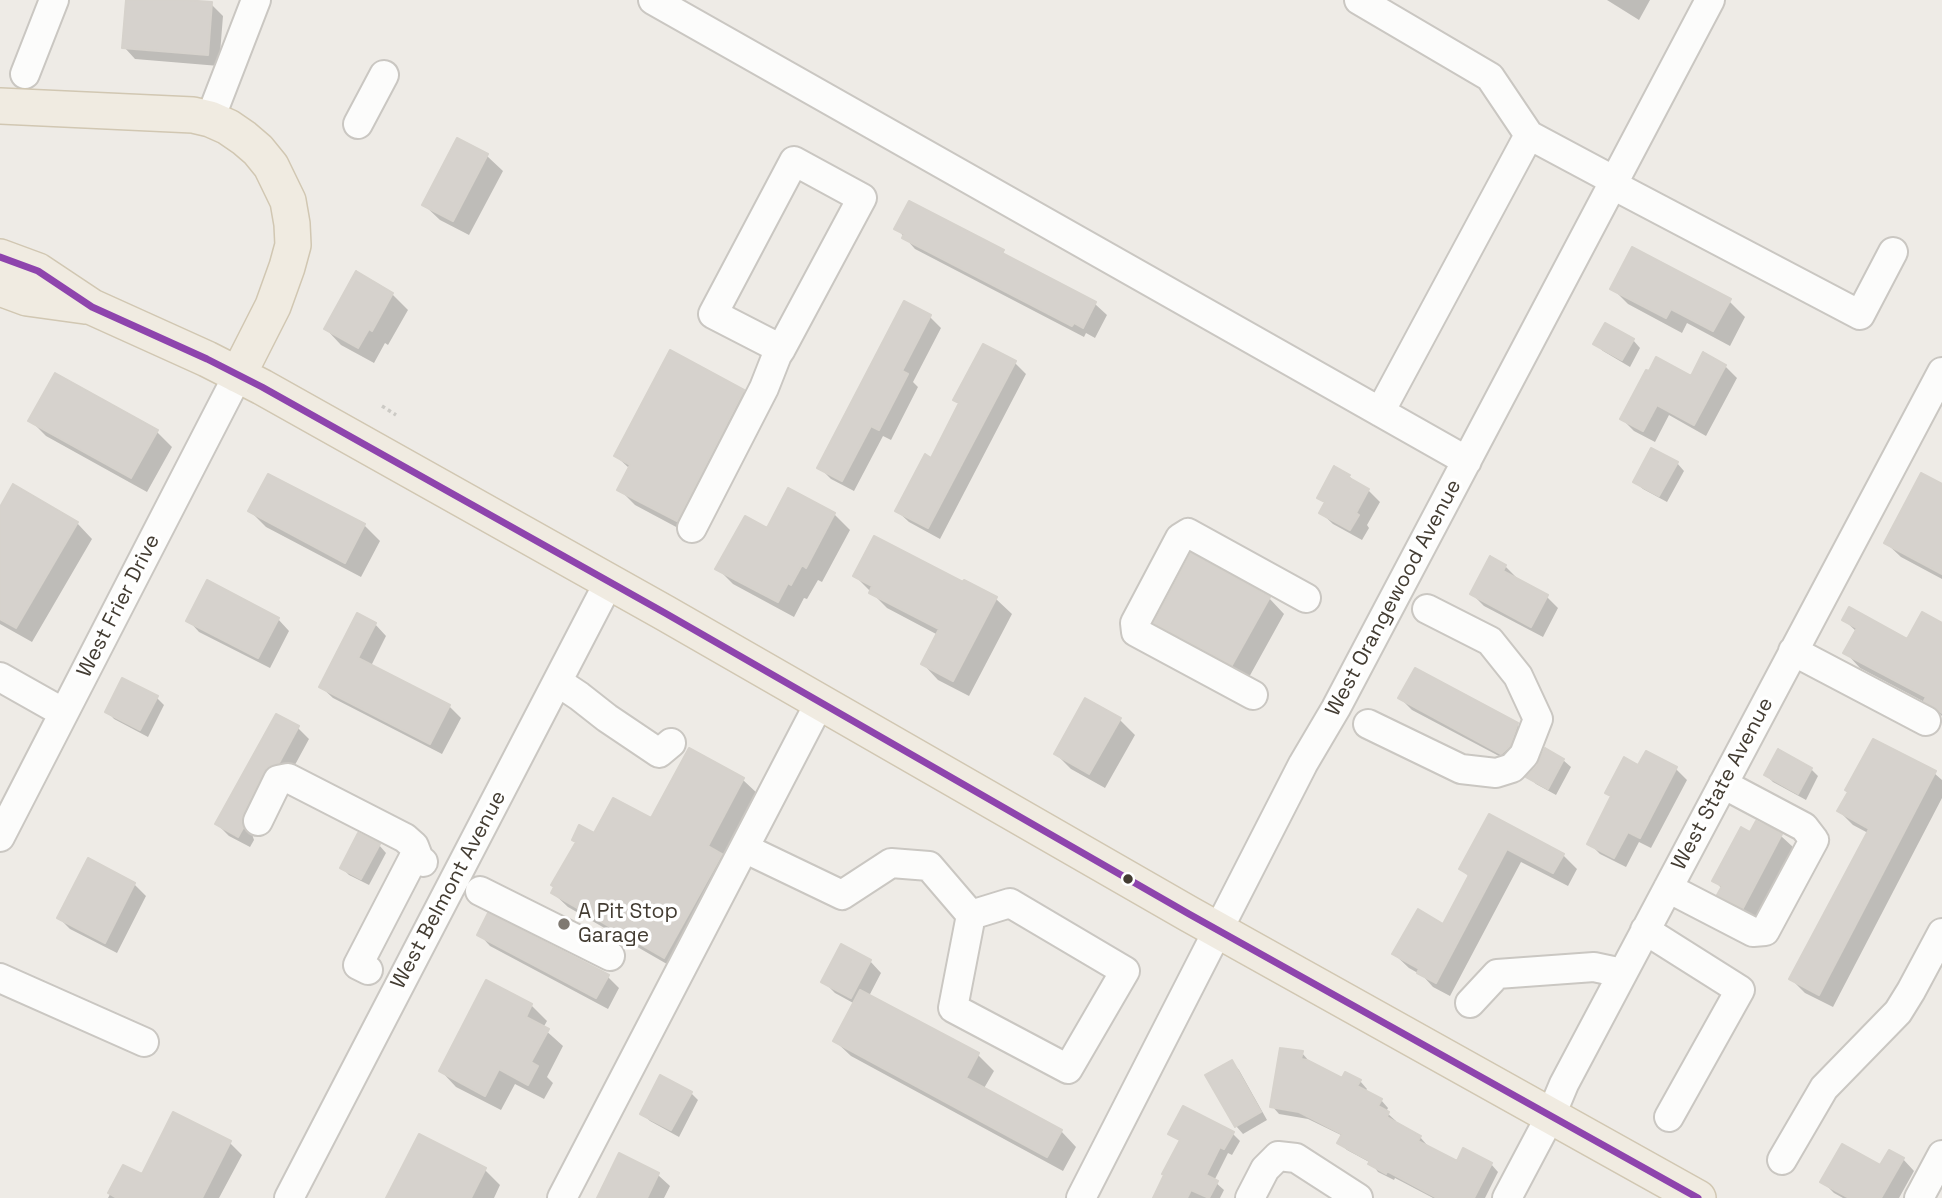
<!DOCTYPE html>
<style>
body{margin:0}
canvas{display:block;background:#eeebe6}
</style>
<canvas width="1942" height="1198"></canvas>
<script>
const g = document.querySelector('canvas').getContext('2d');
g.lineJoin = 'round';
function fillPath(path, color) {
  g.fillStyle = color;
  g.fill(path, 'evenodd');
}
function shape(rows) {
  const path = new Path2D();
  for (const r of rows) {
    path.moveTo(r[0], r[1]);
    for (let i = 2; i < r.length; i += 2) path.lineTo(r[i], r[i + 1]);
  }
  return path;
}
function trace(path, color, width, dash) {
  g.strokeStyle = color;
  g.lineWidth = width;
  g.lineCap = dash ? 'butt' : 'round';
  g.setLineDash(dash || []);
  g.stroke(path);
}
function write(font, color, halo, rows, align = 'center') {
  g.font = font + ' "Space Grotesk",sans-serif';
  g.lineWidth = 7;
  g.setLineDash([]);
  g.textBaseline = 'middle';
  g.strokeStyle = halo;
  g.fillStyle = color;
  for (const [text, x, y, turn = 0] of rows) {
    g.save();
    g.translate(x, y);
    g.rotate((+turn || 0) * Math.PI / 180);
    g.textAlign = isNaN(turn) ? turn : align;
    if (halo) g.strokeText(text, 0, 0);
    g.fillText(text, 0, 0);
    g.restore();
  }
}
fillPath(shape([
 [127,0,162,0,211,4,223,16,219,66,135,59,124,47],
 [1607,0,1650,0,1639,20],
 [487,156,503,171,469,235,440,220,424,205],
 [897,229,1003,252,1009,259,1095,304,1107,315,1095,338,1086,333,1084,337,915,249],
 [1612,288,1729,301,1745,317,1730,346,1687,323,1682,333,1628,304],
 [392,294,408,310,388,345,385,343,374,363,341,345,326,329],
 [930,317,941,328,913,382,918,387,891,440,883,436,854,491,831,479,819,467],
 [1633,340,1640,348,1630,367,1603,351,1595,344],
 [1015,363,1026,374,940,539,909,522,897,511,932,460,961,405,955,399],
 [1725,366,1737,378,1706,436,1669,415,1655,442,1634,431,1622,419,1692,378],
 [743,391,759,407,693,536,635,505,619,489,630,469,616,456],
 [30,420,157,432,172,447,147,492,46,436],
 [1677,463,1684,471,1667,502,1643,489,1635,482],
 [268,476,364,525,380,541,361,577,266,527,250,511],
 [1349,476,1356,483,1368,490,1380,502,1367,525,1369,528,1362,540,1333,524,1321,513,1326,504,1319,498],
 [1942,486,1942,579,1901,557,1886,543],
 [0,511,77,523,92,539,32,642,0,624],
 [834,514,850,530,822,582,818,580,807,599,804,598,794,617,733,584,717,568,767,530],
 [1505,566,1517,578,1516,580,1547,597,1558,608,1543,637,1484,606,1472,594],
 [855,576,996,599,1012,614,969,696,938,680,923,664,938,635,887,608],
 [1269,598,1284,614,1248,679,1172,638,1156,622],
 [278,619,289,631,270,668,199,632,188,620],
 [1844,620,1908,641,1942,625,1942,716,1930,705,1860,668,1846,653,1857,632],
 [375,624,386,636,371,666,449,706,461,718,442,754,333,698,321,687],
 [1416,670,1517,725,1529,737,1514,764,1412,710,1400,698],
 [157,698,164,705,148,737,114,719,107,711],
 [1120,720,1135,735,1105,788,1071,769,1056,754],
 [298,728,309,739,290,774,254,826,252,834,254,840,250,847,229,836,217,824],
 [689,750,743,780,758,794,679,971,568,907,553,893,595,835,651,821],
 [1563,760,1571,767,1556,795,1536,784,1529,777],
 [1639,767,1676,769,1687,780,1651,848,1639,842,1626,867,1600,854,1589,843],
 [1811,769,1818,776,1806,800,1773,782,1766,775],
 [1934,773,1942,780,1942,798,1833,1007,1805,993,1791,979,1868,833,1853,825,1839,811],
 [1489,816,1563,855,1577,869,1568,886,1521,862,1450,996,1433,987,1423,976,1409,968,1394,954,1443,926,1469,877,1462,869],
 [1757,823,1781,836,1793,847,1755,919,1731,906,1719,894,1722,889,1714,880,1751,835],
 [379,845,386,853,369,885,349,875,342,868],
 [88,861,134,884,146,896,117,953,70,929,59,918],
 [479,934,608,977,619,988,608,1009,490,946],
 [870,961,881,973,869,996,978,1055,994,1071,983,1090,1061,1131,1076,1147,1063,1171,851,1056,835,1041,855,1004,835,993,823,981],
 [487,982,531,1005,547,1021,543,1028,563,1046,547,1077,553,1083,544,1099,515,1084,501,1110,456,1087,441,1071],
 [1302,1053,1309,1061,1309,1063,1343,1080,1360,1081,1367,1089,1365,1092,1381,1100,1388,1108,1386,1112,1396,1121,1394,1124,1420,1137,1427,1145,1426,1147,1458,1164,1491,1164,1498,1172,1485,1198,1433,1198,1395,1178,1394,1180,1378,1172,1371,1163,1347,1150,1339,1143,1343,1136,1308,1119,1279,1114,1272,1106],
 [1232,1062,1239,1070,1267,1120,1243,1134,1236,1126],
 [691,1093,698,1100,679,1137,650,1121,642,1114],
 [174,1115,230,1143,242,1155,219,1198,108,1198,124,1167,143,1176],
 [1170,1133,1232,1133,1240,1141,1232,1155,1228,1153,1214,1181,1224,1190,1220,1198,1155,1198,1181,1142],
 [620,1156,658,1175,670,1186,664,1198,599,1198],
 [1903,1159,1914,1171,1899,1198,1843,1198,1834,1193,1823,1182],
 [485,1170,500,1185,494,1198,388,1198]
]), '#0003');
const building = shape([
 [126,0,183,0,212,2,208,55,122,48,126,0],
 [457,138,488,154,453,221,422,205,457,138],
 [909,201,1004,250,1002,253,1096,302,1083,328,1074,323,1072,326,902,238,904,234,894,229,909,201],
 [1632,247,1731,299,1713,331,1671,309,1666,318,1610,289,1632,247],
 [356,271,393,293,372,331,369,329,358,348,324,329,356,271],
 [904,301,931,315,902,371,908,374,879,430,871,426,842,481,817,468,904,301],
 [1605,323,1634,339,1622,360,1593,344,1605,323],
 [983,344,1016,361,928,528,895,511,925,454,931,458,959,403,953,400,983,344],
 [670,350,744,390,677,521,617,490,630,465,614,456,670,350],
 [1703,352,1726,365,1694,425,1657,405,1643,431,1620,419,1646,370,1649,371,1656,357,1691,376,1703,352],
 [55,373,158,430,131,478,28,421,55,373],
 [1651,448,1678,462,1659,496,1633,482,1651,448],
 [1334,466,1350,475,1348,477,1369,489,1356,513,1359,515,1350,530,1319,513,1325,502,1317,498,1334,466],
 [1921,473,1942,484,1942,574,1884,543,1921,473],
 [268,474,365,524,345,563,248,511,268,474],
 [13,484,78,522,16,628,0,619,0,507,13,484],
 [788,488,835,513,806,568,802,565,791,585,788,583,778,602,715,569,745,516,767,528,788,488],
 [874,536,963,582,964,580,997,597,953,681,921,664,939,629,869,593,872,586,853,576,874,536],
 [1191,553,1270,597,1232,665,1154,623,1191,553],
 [1490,556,1506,565,1503,571,1548,595,1531,627,1470,594,1490,556],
 [207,580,279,618,258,658,186,621,207,580],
 [1849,607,1907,639,1922,612,1942,623,1942,713,1924,701,1926,697,1843,653,1857,628,1842,620,1849,607],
 [357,613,376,623,358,658,450,705,430,744,319,687,357,613],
 [1415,668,1518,723,1510,746,1501,754,1398,698,1415,668],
 [122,678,158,696,140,730,105,712,122,678],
 [1085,698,1121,718,1089,774,1054,754,1085,698],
 [276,714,299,726,279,763,268,767,263,773,243,814,241,821,243,828,238,837,215,824,276,714],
 [1873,739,1936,771,1819,995,1789,979,1869,829,1837,811,1848,792,1845,790,1873,739],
 [689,748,744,778,708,846,722,854,664,958,551,893,554,887,551,885,576,842,572,840,579,825,594,833,613,798,651,818,689,748],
 [1545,748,1564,759,1548,789,1526,777,1537,766,1545,748],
 [1778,749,1812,768,1798,794,1764,775,1778,749],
 [1646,751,1677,767,1640,838,1628,832,1614,858,1587,844,1611,796,1605,793,1624,757,1638,765,1646,751],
 [1489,814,1564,854,1553,873,1507,849,1436,983,1417,973,1419,969,1392,954,1418,909,1443,924,1469,875,1459,869,1489,814],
 [1756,821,1782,834,1743,908,1717,895,1722,886,1712,881,1741,827,1750,832,1756,821],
 [358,833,380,844,361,879,340,868,358,833],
 [88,858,135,883,105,943,57,918,88,858],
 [488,913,609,975,596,998,477,935,488,913],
 [841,944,871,960,851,998,821,982,841,944],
 [486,980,532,1004,526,1017,549,1029,531,1062,538,1066,528,1085,499,1069,485,1096,439,1071,486,980],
 [860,990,979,1053,966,1078,1062,1130,1047,1157,833,1041,860,990],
 [1280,1048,1303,1051,1301,1059,1307,1060,1342,1078,1345,1072,1361,1080,1357,1086,1382,1099,1378,1106,1389,1112,1387,1117,1421,1136,1418,1141,1457,1161,1463,1148,1492,1163,1474,1198,1437,1198,1387,1171,1386,1174,1368,1164,1370,1161,1337,1143,1342,1134,1299,1112,1270,1107,1280,1048],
 [1232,1060,1261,1112,1235,1127,1205,1075,1232,1060],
 [660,1075,692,1092,671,1130,640,1114,660,1075],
 [1183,1106,1234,1132,1224,1149,1220,1147,1206,1175,1218,1181,1209,1198,1191,1190,1187,1198,1153,1198,1164,1175,1162,1174,1180,1140,1168,1134,1183,1106],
 [173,1112,231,1141,202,1198,117,1198,108,1193,123,1165,142,1174,173,1112],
 [419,1134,486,1168,471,1198,386,1198,419,1134],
 [1842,1144,1880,1165,1889,1150,1904,1158,1881,1198,1849,1198,1820,1182,1842,1144],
 [619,1153,659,1173,647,1198,597,1198,619,1153]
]);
fillPath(building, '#d6d2cd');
trace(building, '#d6d2cc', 2);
const minor = shape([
 [653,0,1467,461],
 [1359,0,1490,77,1529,135],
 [25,74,54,0],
 [210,119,256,0],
 [358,124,384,75],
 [1613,185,1860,315,1893,252],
 [1380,412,1529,135,1615,181],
 [692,528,764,388,777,355,781,349,862,198,794,161,713,314,781,349],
 [1793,651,1926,721],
 [0,677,64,713],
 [558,682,579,696,607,718,659,753,671,743],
 [1253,695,1136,632,1135,623,1180,538,1188,533,1306,598],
 [1368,724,1461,769,1496,773,1512,768,1524,755,1538,719,1518,676,1490,641,1427,609],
 [258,821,278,780,288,778,405,838,414,846,419,859,423,862],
 [0,837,238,375],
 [744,848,842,895,891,863,929,866,971,915,1010,903,1125,971,1068,1069,953,1008,971,915],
 [1668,888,1753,932,1765,931,1814,840,1804,827,1723,784],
 [480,891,610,956],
 [1645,930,1740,990,1669,1117],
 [368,970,358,965,416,853],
 [0,978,144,1042],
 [1470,1003,1497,974,1594,967,1622,973],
 [1782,1160,1824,1088,1898,1012,1911,991,1942,933],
 [289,1198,609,582],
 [562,1198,820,702],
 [1081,1198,1303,764,1336,708,1710,0],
 [1250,1198,1265,1169,1278,1156,1296,1158,1358,1198],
 [1507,1198,1551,1115,1564,1084,1942,372],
 [1919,1198,1942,1155]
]);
const major = shape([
 [0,106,193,115,210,119,228,127,244,138,258,150,271,166,288,201,292,224,293,245,287,267,273,306,238,375],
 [0,257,38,271,92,307,207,359,262,387,665,613,1189,914,1698,1198],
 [0,288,27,298,85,306]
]);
trace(minor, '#cac7c2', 32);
trace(major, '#d1c7b2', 38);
trace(shape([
 [382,406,396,415]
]), '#cccac5', 3.5, [3.5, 3.5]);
trace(minor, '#fcfcfb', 28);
trace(major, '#f0ebe1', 35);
trace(shape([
 [0,257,38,271,92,307,207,359,262,387,665,613,1189,914,1698,1198]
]), '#8e44ad', 7);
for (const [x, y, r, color] of [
 [1128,879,6,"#433c32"],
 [564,924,7,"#7f7971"]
]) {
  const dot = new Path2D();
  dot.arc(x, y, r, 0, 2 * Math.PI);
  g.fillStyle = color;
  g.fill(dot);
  trace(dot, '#fff', 2.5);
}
write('21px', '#433c32', '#fff', [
 ["West Orangewood Avenue",1394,598,-62],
 ["West Frier Drive",119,606,-63],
 ["West State Avenue",1723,784,-62],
 ["West Belmont Avenue",449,890,-62]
]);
write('21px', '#433c32', '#fff', [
 ["A Pit Stop",578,912],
 ["Garage",578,936]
], 'left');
</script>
